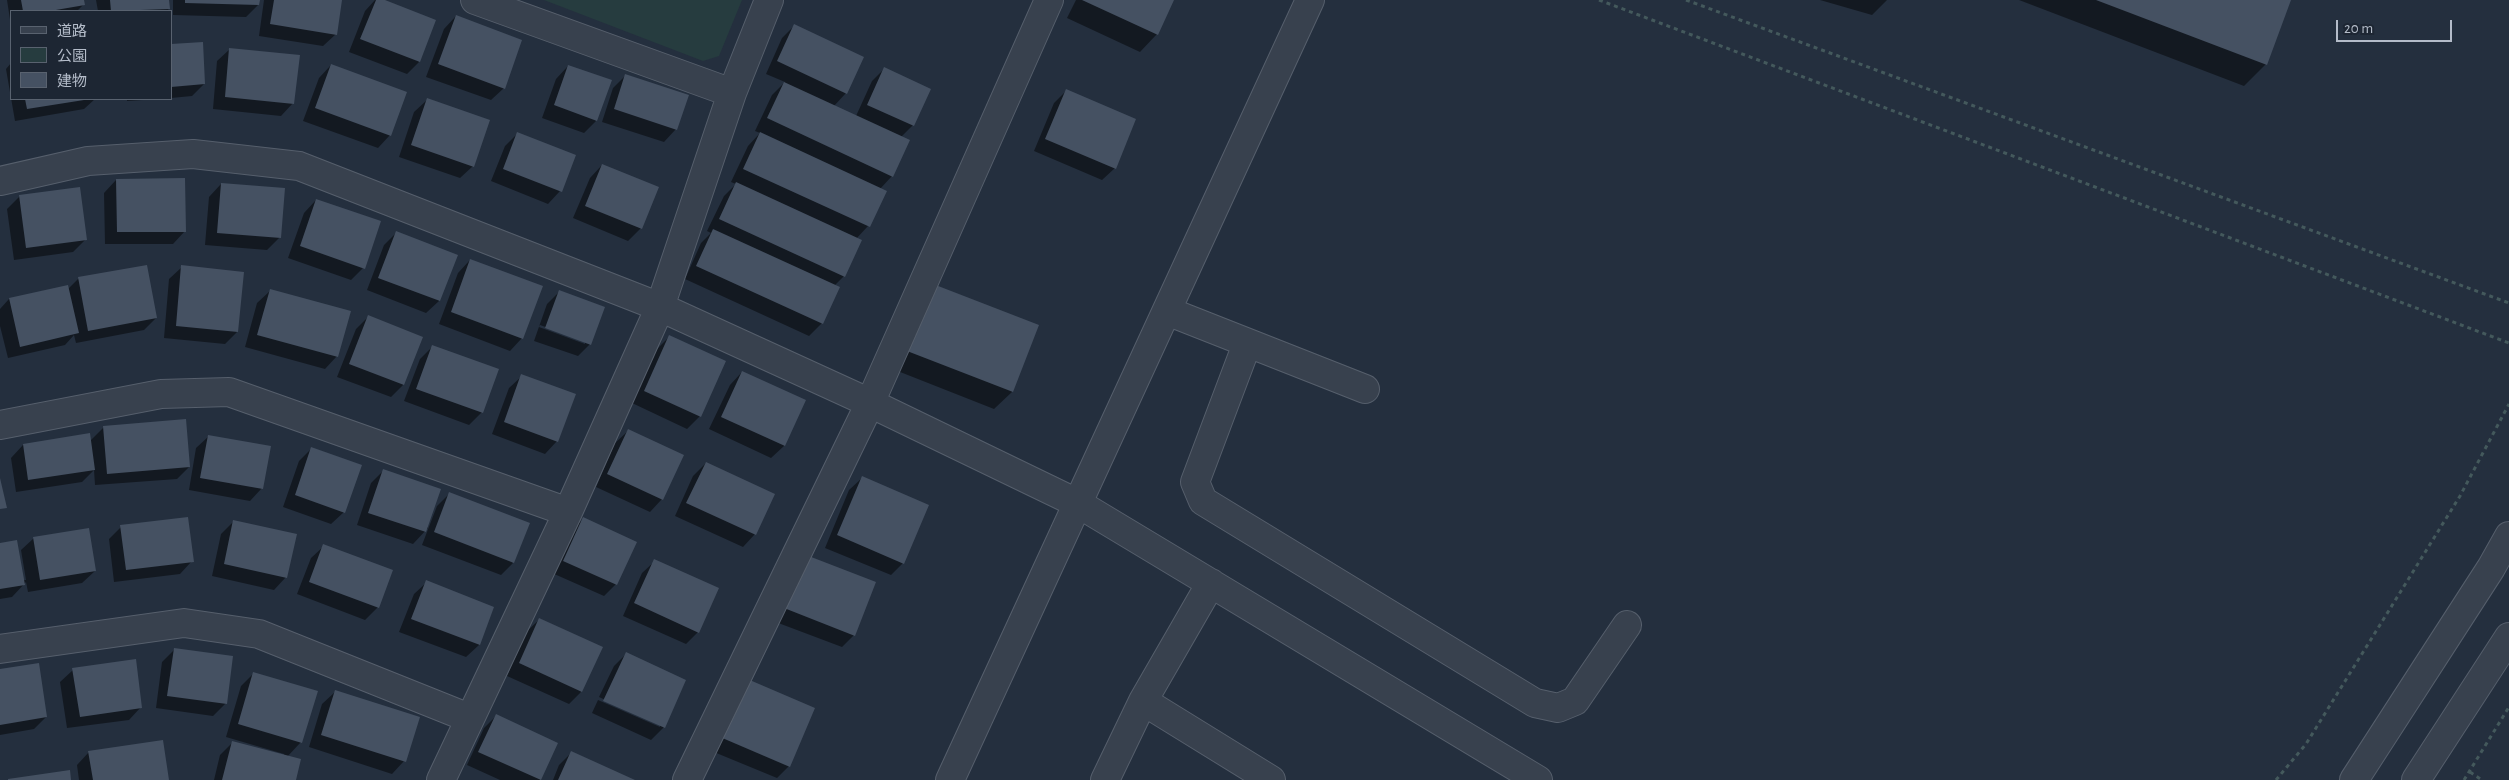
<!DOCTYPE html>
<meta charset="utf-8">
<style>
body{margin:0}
#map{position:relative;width:2509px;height:780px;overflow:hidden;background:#242f3e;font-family:"Alegreya Sans","Noto Sans JP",sans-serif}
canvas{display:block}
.legend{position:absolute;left:10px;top:10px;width:162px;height:90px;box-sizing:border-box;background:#1d2633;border:1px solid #59626f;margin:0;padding:6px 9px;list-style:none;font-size:15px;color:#b4bcc9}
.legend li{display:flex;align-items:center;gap:10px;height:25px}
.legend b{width:25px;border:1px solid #59626f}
.scale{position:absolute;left:2336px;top:20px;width:116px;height:22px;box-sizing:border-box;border:2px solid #b4bcc9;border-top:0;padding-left:6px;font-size:15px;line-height:18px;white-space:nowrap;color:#b4bcc9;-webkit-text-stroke:4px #1d2633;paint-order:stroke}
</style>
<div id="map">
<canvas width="2509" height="780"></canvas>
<ul class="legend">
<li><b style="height:6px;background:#38414e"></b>道路</li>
<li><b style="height:14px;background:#263c3f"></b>公園</li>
<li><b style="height:14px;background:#455162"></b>建物</li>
</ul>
<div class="scale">20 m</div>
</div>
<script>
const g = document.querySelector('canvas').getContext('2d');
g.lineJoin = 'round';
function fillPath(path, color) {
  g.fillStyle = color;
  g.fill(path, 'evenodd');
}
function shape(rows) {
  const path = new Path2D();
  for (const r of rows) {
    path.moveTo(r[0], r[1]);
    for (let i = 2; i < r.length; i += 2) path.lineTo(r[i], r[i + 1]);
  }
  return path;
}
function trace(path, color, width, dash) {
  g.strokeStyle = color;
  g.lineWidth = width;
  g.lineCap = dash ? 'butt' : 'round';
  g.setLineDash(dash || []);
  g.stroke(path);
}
fillPath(shape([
 [544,0,742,0,719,56,703,61]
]), '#263c3f');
fillPath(shape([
 [7,0,82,0,83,5,77,11,11,11,11,26],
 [96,0,168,0,169,9,166,11,98,11],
 [173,0,258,0,258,5,246,17,173,15],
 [264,0,341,0,336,34,323,46,259,36],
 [375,0,382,0,419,62,407,74,349,52,365,11],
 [1076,0,1173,0,1157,34,1140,52,1067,18],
 [1820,0,1887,0,1872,15],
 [2019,0,2290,0,2266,64,2244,86],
 [456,16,504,88,491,100,426,77,444,29],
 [794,26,846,93,834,106,856,116,872,81,884,69,913,125,901,137,892,176,880,189,885,191,868,226,856,239,844,276,834,286,822,323,809,336,685,279,701,243,711,233,707,231,724,196,736,184,731,182,748,146,760,133,755,131,772,95,785,82,766,74,782,38],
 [171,46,204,84,192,96,171,98],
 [230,49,293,103,281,116,213,109,217,61],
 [11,63,11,99,95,99,84,109,15,121,6,69],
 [331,65,390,135,378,148,303,121,319,78],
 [568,66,596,121,584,133,542,118,556,79],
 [625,76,676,129,664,142,602,122,613,88],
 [1066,91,1115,168,1102,180,1034,151,1054,103],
 [127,99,158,99,127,101],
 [427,100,473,166,460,178,399,157,414,112],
 [518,133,574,156,560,191,548,204,491,181,505,146],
 [602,165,641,228,628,241,573,218,590,178],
 [116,180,185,231,173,244,105,244,104,193],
 [221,184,280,237,267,250,205,245,209,197],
 [20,196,86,239,73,252,14,260,7,209],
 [316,200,363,268,351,280,288,258,304,213],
 [396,233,456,255,439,301,426,313,367,290,384,245],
 [470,260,522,338,510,351,439,324,458,273],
 [182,267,237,332,225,344,164,338,169,279],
 [78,279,156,318,144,330,76,343,74,335,65,345,8,358,0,326,0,309,9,299,67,286,68,289],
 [934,285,1038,326,1012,392,994,409,890,368],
 [270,291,337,356,325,369,245,347,257,303],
 [559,292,590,344,578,356,534,341,547,304],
 [540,325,585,341,585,344,539,327],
 [368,317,421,338,403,385,391,397,337,377,356,329],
 [670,336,700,416,687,429,632,403,657,349],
 [432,347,482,412,469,425,404,401,420,359],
 [742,372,804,401,784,446,771,458,709,429,730,385],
 [522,376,557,441,545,454,492,434,509,388],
 [104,427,189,467,177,479,95,485,94,470,82,482,16,492,11,458,23,445,90,441],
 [628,431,662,499,650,512,596,487,615,443],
 [209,436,262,488,250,501,189,490,196,448],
 [311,449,344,512,331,524,283,507,299,461],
 [706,463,755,534,743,547,675,516,693,476],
 [383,471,428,528,413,544,357,525,371,483],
 [862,478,903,563,891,575,825,548,849,490],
 [449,494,513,563,501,575,422,545,437,506],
 [583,519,616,584,604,596,552,573,571,531],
 [234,521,286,577,274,590,212,576,221,534],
 [121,527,192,561,180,574,114,582,109,539],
 [34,538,95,571,82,583,28,592,26,582,12,597,0,599,0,545,23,580,26,580,21,550],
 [324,546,378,607,365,620,297,594,311,558],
 [655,561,698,632,686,644,623,616,642,573],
 [793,569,854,635,842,647,773,621],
 [427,582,493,608,479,645,466,657,399,632,414,594],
 [540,619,601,647,581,692,569,704,507,676,527,631],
 [174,650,226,703,213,716,156,708,162,662],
 [626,654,685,681,664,727,651,740,592,713,598,700,660,727,660,725,599,697,614,666],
 [73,670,141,707,129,720,67,728,60,682],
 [0,671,46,717,34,729,0,735],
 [254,673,301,742,287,757,295,780,214,780,220,755,233,742,284,756,284,754,226,737,241,686],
 [745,679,789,766,777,778,709,750],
 [335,692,404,761,392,774,309,747,322,704],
 [496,716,556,744,540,780,500,780,467,765,484,728],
 [89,752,168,780,79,780,77,765],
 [572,752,632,780,553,780,559,765]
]), '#0007');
fillPath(shape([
 [21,0,84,0,85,5,50,11,23,11],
 [110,0,169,0,170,9,111,11],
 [185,0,260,0,259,5,185,3],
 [274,0,342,0,337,35,270,24],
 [376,0,385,0,436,20,420,62,360,39],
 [1082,0,1174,0,1158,35],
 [2096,0,2291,0,2267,65],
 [456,15,522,40,505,89,438,64],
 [794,24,864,57,847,94,777,61],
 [203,42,205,84,171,87,171,44],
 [229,48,300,55,294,104,225,97],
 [331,64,407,92,391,136,315,108],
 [568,65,612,80,597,121,554,105],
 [884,67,931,89,914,126,867,105],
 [625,74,689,95,677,130,614,109],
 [784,82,910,140,893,177,767,118],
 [1066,89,1136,119,1116,169,1045,139],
 [427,98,490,120,474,167,411,145],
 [25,99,84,99,84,100,27,109],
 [517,132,576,155,562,192,503,169],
 [760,132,887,191,870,227,743,169],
 [602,164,659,187,642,229,585,206],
 [185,178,186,232,117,232,116,179],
 [736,182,862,240,845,277,719,219],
 [221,183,285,188,281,238,217,233],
 [80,187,87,240,26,248,19,195],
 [316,199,381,221,365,269,300,246],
 [713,229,840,287,823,324,696,266],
 [396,231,458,255,440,301,378,278],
 [470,259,543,286,523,339,451,312],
 [147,265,157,318,88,331,78,277],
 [181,265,244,272,238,332,176,326],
 [933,284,1039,325,1013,392,907,351],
 [68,285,79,333,20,347,9,298],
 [270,289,351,311,338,357,257,335],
 [559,290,605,307,591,345,545,328],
 [368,315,423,337,404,385,349,364],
 [669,335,726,361,701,417,644,391],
 [432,345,499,369,483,413,416,389],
 [742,371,806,400,785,446,721,417],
 [521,374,576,394,558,442,504,422],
 [186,419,190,467,107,474,103,426],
 [628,429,684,455,663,500,607,474],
 [90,433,95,470,28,480,23,444],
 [208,435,271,446,263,489,200,478],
 [311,447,362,465,345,513,295,495],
 [706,462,775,494,756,535,686,503],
 [383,469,441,489,426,532,368,513],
 [862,476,929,505,904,564,837,535],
 [0,478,7,508,0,509],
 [449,492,530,523,514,563,434,532],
 [188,517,194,562,126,570,120,525],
 [583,517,637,542,617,585,563,561],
 [233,520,297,534,287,578,224,564],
 [89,528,96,571,40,580,33,537],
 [17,540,25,585,0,589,0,543],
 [323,544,393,570,379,608,309,582],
 [806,555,876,582,855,636,784,608],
 [654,559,719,588,699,633,634,603],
 [426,580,494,607,480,645,411,619],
 [539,618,603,647,582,692,519,663],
 [174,648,233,656,227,704,167,696],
 [626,652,686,680,665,728,603,701],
 [136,659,142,708,80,717,72,668],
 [39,663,47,717,0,725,0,669],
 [253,672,318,691,302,743,238,724],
 [745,678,815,708,790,767,720,737],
 [335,690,420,717,406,762,321,735],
 [496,714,558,743,541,780,478,752],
 [163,740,169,780,93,780,88,751],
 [232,741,301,759,296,780,222,780],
 [571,751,635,780,558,780],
 [70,770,71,780,8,780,8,779]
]), '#455162');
const minor = shape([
 [475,0,732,93],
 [0,181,88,161,193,154,299,166,660,307,870,403,1079,504,1538,780],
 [1167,311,1365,389],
 [1247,344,1195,482,1203,501,1535,703,1558,708,1575,701,1627,625],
 [0,425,161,394,229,392,568,512],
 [0,649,184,623,259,634,469,718],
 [1143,701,1271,780],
 [441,780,568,512,660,307,732,93,769,0],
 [687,780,870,403,1049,0],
 [950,780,1310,0],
 [1105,780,1143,701,1211,583],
 [2354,780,2491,568,2509,536],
 [2416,780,2509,637]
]);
trace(minor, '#565f6c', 30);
trace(shape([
 [1599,0,2509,343],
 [1686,0,2509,303],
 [2470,772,2482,780],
 [2276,780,2306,744,2460,496,2509,404],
 [2464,780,2509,707]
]), '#44595c', 3, [4, 4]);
trace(minor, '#38414e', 28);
</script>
